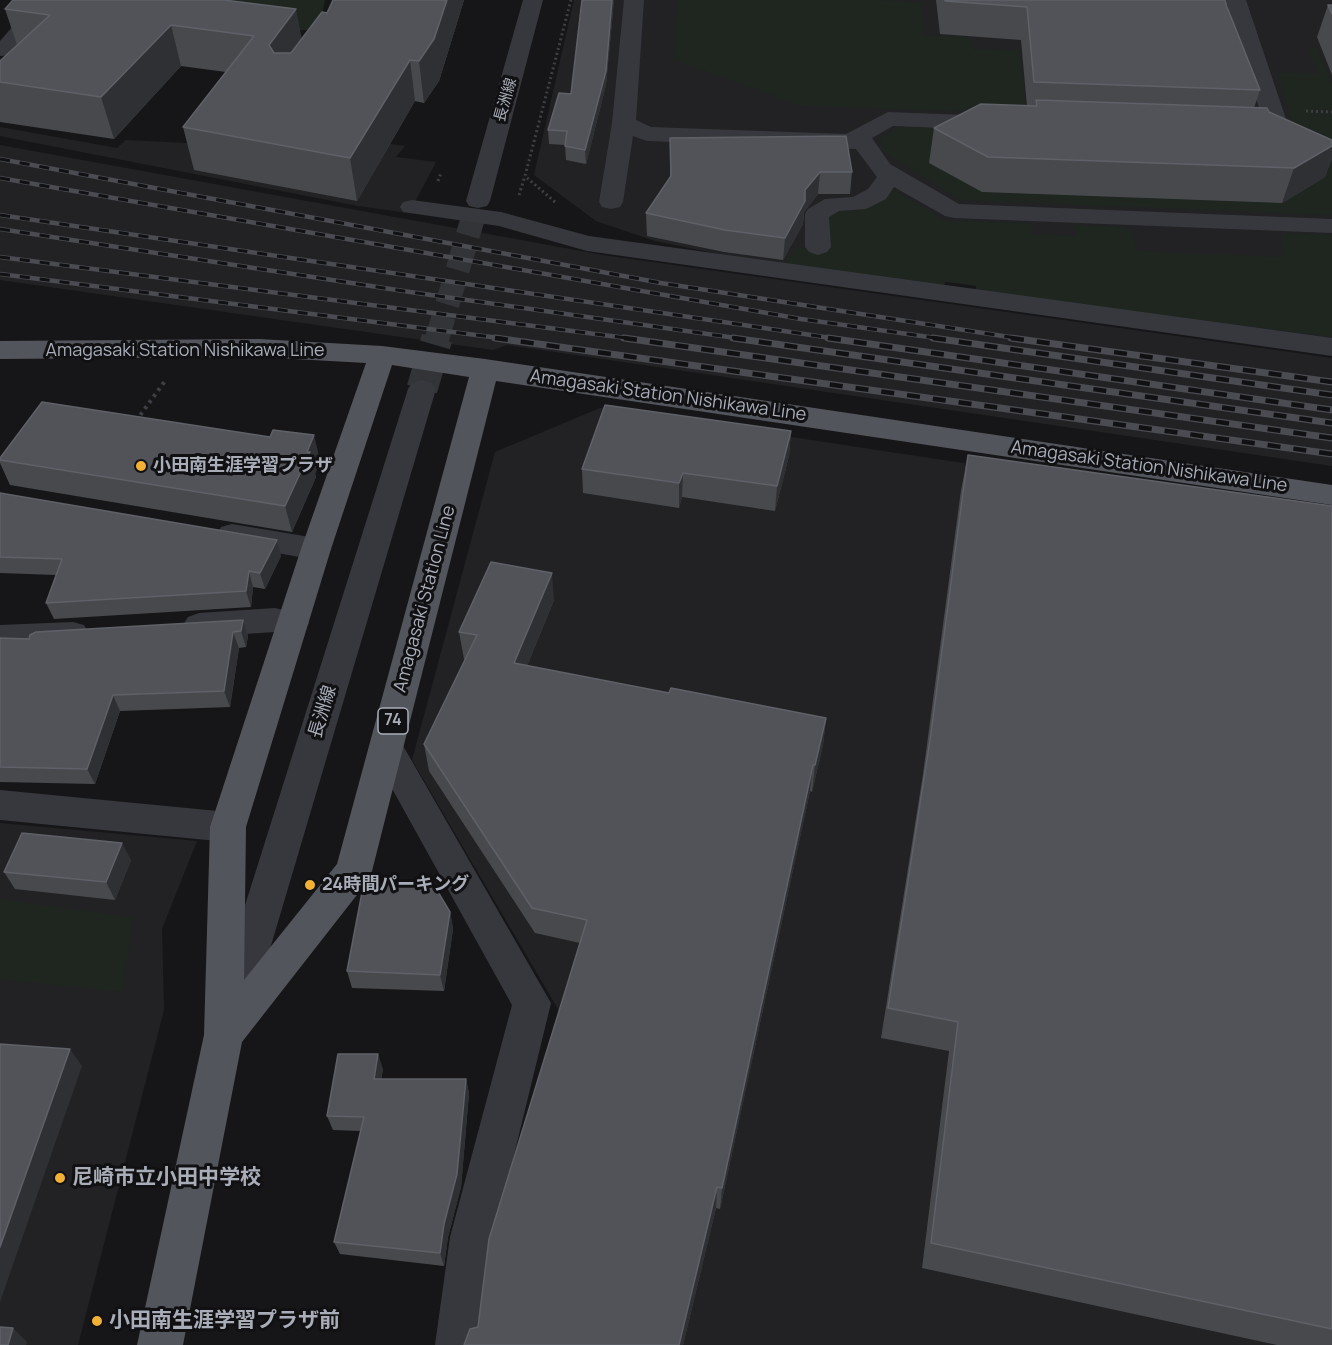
<!DOCTYPE html>
<meta charset="utf-8">
<style>
body{margin:0}
canvas{display:block;background:#161618}
</style>
<canvas width="1332" height="1345"></canvas>
<script>
const g = document.querySelector('canvas').getContext('2d');
g.lineJoin = 'round';
function fillPath(path, color) {
  g.fillStyle = color;
  g.fill(path, 'evenodd');
}
function shape(rows) {
  const path = new Path2D();
  for (const r of rows) {
    path.moveTo(r[0], r[1]);
    for (let i = 2; i < r.length; i += 2) path.lineTo(r[i], r[i + 1]);
  }
  return path;
}
function trace(path, color, width, dash) {
  g.strokeStyle = color;
  g.lineWidth = width;
  g.lineCap = dash ? 'butt' : 'round';
  g.setLineDash(dash || []);
  g.stroke(path);
}
function write(font, color, halo, rows, align = 'center') {
  g.font = font + ' Manrope,"Noto Sans JP",sans-serif';
  g.lineWidth = 6;
  g.setLineDash([]);
  g.textBaseline = 'middle';
  g.strokeStyle = halo;
  g.fillStyle = color;
  for (const [text, x, y, turn = 0] of rows) {
    g.save();
    g.translate(x, y);
    g.rotate((+turn || 0) * Math.PI / 180);
    g.textAlign = isNaN(turn) ? turn : align;
    if (halo) g.strokeText(text, 0, 0);
    g.fillText(text, 0, 0);
    g.restore();
  }
}
fillPath(shape([
 [574,0,1332,0,1332,339,976,292,976,286,945,282,944,289,782,267,655,241,596,221,534,175],
 [226,122,405,146,396,157,436,162,409,213,358,206,0,136,0,127,117,148,126,140,187,143],
 [0,145,603,255,1332,358,1332,466,507,345,493,350,0,280],
 [600,408,1332,519,1332,1345,470,1345,565,1021,412,760,495,452],
 [0,823,197,841,162,929,164,1010,78,1345,0,1345]
]), '#222225');
fillPath(shape([
 [139,0,325,0,319,30,294,30],
 [678,0,880,0,921,3,923,35,970,37,971,49,1020,51,1026,113,802,106,674,60],
 [1308,48,1317,48,1332,83,1332,144,1294,127,1277,72,1318,74],
 [901,127,1292,140,1332,160,1332,215,960,200,881,150,880,138],
 [1313,184,1282,203,982,192],
 [896,191,946,221,1030,223,1032,234,1076,236,1074,225,1123,227,1133,232,1136,251,1285,257,1280,239,1284,234,1332,235,1332,337,978,291,978,286,944,281,943,288,784,267,795,247,829,252,829,216,838,210,858,211,886,192],
 [0,899,133,918,122,992,0,979]
]), '#1e261f');
trace(shape([
 [437,339,478,201]
]), '#333438', 24, [24, 12]);
trace(shape([
 [422,389,437,338]
]), '#333438', 31, [31, 15]);
trace(shape([
 [1306,111,1332,112],
 [438,181,441,173],
 [519,195,525,176],
 [555,202,525,176,571,0]
]), '#3d3f44', 3, [2, 3]);
trace(shape([
 [136,421,165,381]
]), '#3d3f44', 4, [3, 4.5]);
fillPath(shape([
 [36,0,57,0,42,21,11,55,0,56,0,41,36,0],
 [523,0,543,0,490,201,487,206,478,208,469,206,466,201,523,0],
 [624,0,644,0,636,120,651,127,846,134,888,112,992,116,1000,118,1004,123,1000,128,992,130,893,126,872,138,890,164,959,204,1332,219,1332,233,954,218,945,216,894,187,886,199,866,209,839,211,829,217,831,247,827,252,818,255,809,252,805,247,805,214,808,209,825,199,853,197,868,189,877,177,856,149,647,141,633,136,623,202,620,207,611,209,602,207,599,202,612,123,624,0],
 [1226,0,1246,0,1291,134,1287,139,1279,141,1271,139,1267,134,1226,0],
 [412,200,501,212,589,236,1332,338,1332,356,587,251,499,226,403,212,400,207,403,202,412,200],
 [422,380,432,383,436,389,251,1013,245,1026,231,1031,217,1026,211,1013,408,389,412,383,422,380],
 [232,524,316,538,327,541,331,549,327,557,316,560,221,543,217,535,221,527,232,524],
 [275,608,304,615,309,623,304,631,293,635,275,632,199,637,188,633,183,625,188,617,199,613,275,608],
 [73,622,84,625,89,634,84,643,73,646,0,649,0,625,73,622],
 [386,733,398,737,551,1003,494,1237,481,1345,435,1345,450,1237,512,1005,369,747,374,737,386,733],
 [0,790,228,812,241,816,246,827,241,838,228,842,0,820,0,790]
]), '#37383d');
fillPath(shape([
 [259,339,382,346,485,359,1332,485,1332,505,496,381,372,871,367,882,242,1042,183,1345,137,1345,204,1035,210,827,301,549,366,363,259,357,0,359,0,341,259,339],
 [392,365,469,377,337,864,244,980,246,827,331,549,392,365]
]), '#53555c');
const railFar1 = shape([
 [0,159,661,283,1022,339],
 [0,178,801,319,943,339],
 [0,215,838,339],
 [0,229,410,292,743,339],
 [0,257,634,339],
 [0,274,507,339]
]);
const rail = shape([
 [495,338,1332,454],
 [624,338,1332,438],
 [733,338,1332,423],
 [828,338,1332,410],
 [933,338,1332,395],
 [1011,338,1332,382]
]);
trace(railFar1, '#4a4c52', 4.5);
trace(rail, '#4a4c52', 7);
trace(railFar1, '#111113', 3, [10]);
trace(rail, '#111113', 4.5, [13]);
fillPath(shape([
 [13,0,302,39,327,13,464,0,439,81,424,103,415,101,357,201,194,170,183,127,226,72,181,66,114,139,0,122,0,61,17,45,5,9],
 [582,0,614,0,606,85,586,164,566,160,565,145,549,144,548,130,571,94],
 [936,0,1225,0,1227,7,1260,90,1254,108,1269,112,1332,140,1332,158,1325,177,1282,203,982,192,929,163,934,128,1027,106,1021,40,940,34],
 [1328,5,1332,5,1332,75,1317,37],
 [670,138,852,172,850,194,818,194,804,212,803,224,783,260,724,252,647,236,646,213,670,177],
 [791,431,789,456,775,511,682,497,679,508,583,493,582,469],
 [968,455,1332,506,1332,1345,1277,1345,922,1268,949,1051,881,1038,923,774,961,490],
 [0,458,320,460,315,474,316,477,292,532,10,485,0,463],
 [0,493,281,556,265,589,253,587,251,607,54,619,46,603,56,575,0,573],
 [554,600,527,666,669,693,826,718,823,745,812,792,810,791,720,1209,716,1208,683,1345,464,1345,478,1327,580,943,535,933,429,771,424,744,465,660,464,659,459,632],
 [243,620,248,636,246,647,239,648,230,707,120,711,95,784,0,782,0,638,29,639],
 [131,860,115,900,15,889,4,872],
 [450,912,453,929,444,991,352,988,347,971],
 [383,1069,381,1079,466,1079,469,1093,461,1187,448,1237,444,1266,340,1254,334,1242,361,1131,333,1130,327,1116]
]), '#47494d');
fillPath(shape([
 [447,0,464,0,439,81,424,103,419,61],
 [612,0,614,0,606,85,586,164,585,150],
 [296,9,304,50,278,87,269,45],
 [171,25,181,66,114,139,101,97],
 [410,60,415,101,357,201,350,158],
 [1332,146,1332,158,1325,177,1282,203,1294,168],
 [820,172,818,194,804,212,803,224,783,260,785,238,805,190],
 [791,431,789,456,775,511,777,486],
 [314,435,320,460,315,474,316,477,292,532,285,506],
 [683,473,682,497,679,508,679,483],
 [277,540,281,556,265,589,260,573],
 [249,571,253,587,251,607,246,591],
 [552,573,554,600,517,690,514,663],
 [243,620,248,636,246,647,241,631],
 [233,632,239,648,230,707,224,691],
 [113,695,120,711,95,784,87,769],
 [826,718,823,745,812,792,815,765],
 [813,765,810,791,720,1209,722,1188],
 [122,843,131,860,115,900,106,882],
 [450,912,453,929,444,991,440,975],
 [70,1049,82,1066,0,1302,0,1247],
 [378,1054,383,1069,379,1093,374,1079],
 [466,1079,469,1093,461,1187,448,1237,444,1266,440,1253],
 [717,1187,716,1208,683,1345,679,1345],
 [13,1328,27,1342,26,1345,8,1345]
]), '#2f3033');
const building = shape([
 [13,0,224,0,296,9,269,45,274,53,291,53,322,12,327,13,333,0,447,0,434,39,419,61,410,60,350,158,183,127,254,36,171,25,101,97,0,82,0,61,50,15,5,9,13,0],
 [582,0,612,0,606,71,585,150,565,146,567,131,548,130,559,93,571,94,582,0],
 [945,0,1225,0,1227,7,1260,90,1034,82,1027,7,945,1,945,0],
 [1328,5,1332,5,1332,14,1328,5],
 [1036,100,1267,108,1269,112,1332,140,1332,146,1294,168,988,157,934,128,981,104,1037,106,1036,100],
 [846,136,852,172,820,172,805,190,805,201,785,238,725,230,646,213,671,176,670,138,846,136],
 [42,402,270,437,273,430,314,435,307,452,310,452,285,506,0,460,0,458,42,402],
 [605,405,791,431,777,486,683,473,679,483,582,469,605,405],
 [968,455,1332,506,1332,1329,931,1243,958,1022,888,1008,930,740,968,455],
 [0,493,277,540,260,573,249,571,246,591,46,603,62,559,0,557,0,493],
 [491,562,552,573,514,663,669,693,671,688,826,718,815,765,813,765,722,1188,717,1187,679,1345,464,1345,470,1329,478,1327,489,1239,587,920,532,908,424,744,477,635,459,632,491,562],
 [243,620,241,631,233,632,224,691,113,695,87,769,0,767,0,638,29,639,30,635,36,632,243,620],
 [22,833,122,843,106,882,4,872,22,833],
 [364,882,435,887,450,912,440,975,347,971,364,882],
 [0,1044,70,1049,0,1247,0,1044],
 [338,1054,378,1054,374,1079,466,1079,457,1174,444,1224,440,1253,334,1242,364,1117,327,1116,338,1054],
 [0,1327,13,1328,8,1345,0,1345,0,1327]
]);
fillPath(building, '#525359');
trace(building, '#5f6168', 1.5);
for (const [x, y, r, color] of [
 [141,466,6,"#f2b134"],
 [310,885,6,"#f2b134"],
 [60,1178,6,"#f2b134"],
 [97,1321,6,"#f2b134"]
]) {
  const dot = new Path2D();
  dot.arc(x, y, r, 0, 2 * Math.PI);
  g.fillStyle = color;
  g.fill(dot);
  trace(dot, '#111113', 2);
}
write('15px', '#a8adb8', '#111113', [
 ["長洲線",506,100,-74]
]);
for (const [x, y, w] of [
 [393,721,30]
]) {
  const box = new Path2D();
  box.roundRect(x - w / 2, y - 13, w, 26, 4.5);
  g.fillStyle = '#111113';
  g.fill(box);
  trace(box, '#a8adb8', 1.5);
}
write('bold 16px', '#a8adb8', null, [
 ["74",393,721]
]);
write('18px', '#a8adb8', '#111113', [
 ["Amagasaki Station Nishikawa Line",185,351],
 ["Amagasaki Station Nishikawa Line",668,396,8],
 ["Amagasaki Station Nishikawa Line",1149,467,8],
 ["Amagasaki Station Line",425,599,-75],
 ["長洲線",323,712,-73]
]);
write('bold 18px', '#a8adb8', '#111113', [
 ["小田南生涯学習プラザ",153,466],
 ["24時間パーキング",322,885]
], 'left');
write('bold 21px', '#a8adb8', '#111113', [
 ["尼崎市立小田中学校",72,1178],
 ["小田南生涯学習プラザ前",109,1321]
], 'left');
</script>
